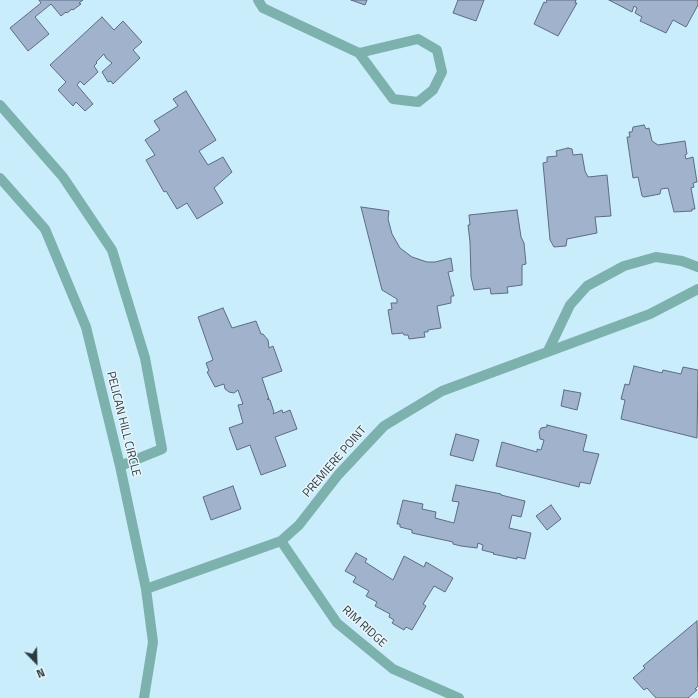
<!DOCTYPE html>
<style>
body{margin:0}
#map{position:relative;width:698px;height:698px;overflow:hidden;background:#c9edfb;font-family:"Titillium Web",sans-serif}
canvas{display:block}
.north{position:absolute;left:16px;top:642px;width:40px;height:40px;-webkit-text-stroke:3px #e8f6fc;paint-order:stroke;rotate:157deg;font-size:11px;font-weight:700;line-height:16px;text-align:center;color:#2d3b41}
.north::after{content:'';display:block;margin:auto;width:14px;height:18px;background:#2d3b41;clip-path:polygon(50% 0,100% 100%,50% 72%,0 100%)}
</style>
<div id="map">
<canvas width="698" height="698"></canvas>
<div class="north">N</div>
</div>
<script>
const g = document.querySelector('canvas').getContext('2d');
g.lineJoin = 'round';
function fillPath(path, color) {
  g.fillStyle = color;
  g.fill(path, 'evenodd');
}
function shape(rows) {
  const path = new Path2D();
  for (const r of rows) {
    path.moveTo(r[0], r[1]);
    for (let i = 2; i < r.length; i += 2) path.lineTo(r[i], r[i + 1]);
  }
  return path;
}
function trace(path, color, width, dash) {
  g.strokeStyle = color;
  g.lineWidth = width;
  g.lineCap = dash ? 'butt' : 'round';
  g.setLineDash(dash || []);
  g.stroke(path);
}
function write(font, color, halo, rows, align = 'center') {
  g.font = font + ' "Titillium Web",sans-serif';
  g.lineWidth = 3;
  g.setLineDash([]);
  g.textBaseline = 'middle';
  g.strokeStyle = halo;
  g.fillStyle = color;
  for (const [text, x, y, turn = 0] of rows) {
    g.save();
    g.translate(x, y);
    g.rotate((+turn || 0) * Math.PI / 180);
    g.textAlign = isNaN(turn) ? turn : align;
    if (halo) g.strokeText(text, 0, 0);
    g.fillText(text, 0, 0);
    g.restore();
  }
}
const building = shape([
 [39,0,83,0,79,3,81,4,73,10,72,9,67,13,66,12,61,16,51,4,35,17,49,34,28,51,10,28,41,3,39,0],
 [351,0,367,0,365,5,351,0],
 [458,0,484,0,476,21,453,13,458,0],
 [547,0,576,0,575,3,577,3,558,36,534,24,544,2,546,3,547,0],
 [609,0,698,0,698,5,686,27,673,20,666,33,640,21,642,17,635,13,637,8,634,6,632,12,609,0],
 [102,17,114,30,123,21,142,42,133,50,140,58,113,84,111,81,108,82,102,72,112,63,106,58,104,54,96,62,97,63,94,66,98,72,84,85,80,81,77,85,93,104,85,111,76,102,73,106,58,90,66,82,50,65,102,17],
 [186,91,216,140,199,151,208,165,223,157,232,172,214,188,223,203,197,219,187,203,177,209,166,191,164,192,146,160,155,155,145,140,160,130,154,121,178,106,173,99,186,91],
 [644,125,646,129,649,128,652,141,658,145,685,141,687,154,685,155,686,159,693,157,697,182,693,183,694,187,691,188,695,209,692,209,692,211,674,212,668,188,661,189,660,194,644,197,642,196,638,177,633,178,627,137,630,137,629,132,632,132,633,127,644,125],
 [568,148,572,149,573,155,582,154,585,171,588,177,607,175,611,216,595,217,597,233,567,239,566,246,554,247,550,240,543,163,547,162,547,157,557,156,556,151,568,148],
 [361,207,389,211,388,219,392,234,400,248,412,257,427,262,435,262,451,258,453,271,448,272,454,296,451,296,451,303,437,306,441,328,428,330,428,332,424,332,425,337,409,339,408,335,404,335,403,333,392,334,388,310,392,309,391,303,397,303,397,299,382,290,361,207],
 [517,210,521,237,524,243,526,264,522,265,522,285,507,287,508,293,491,294,490,288,474,290,471,277,470,242,468,225,470,225,469,215,517,210],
 [223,308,232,328,256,321,261,334,263,334,268,340,269,348,273,346,282,371,262,378,269,399,267,399,270,400,274,412,273,414,282,410,283,413,290,410,297,429,275,437,286,466,261,475,250,445,237,450,229,428,243,423,238,405,243,404,238,390,234,393,229,392,225,389,224,384,215,387,207,372,209,371,206,363,213,360,198,317,223,308],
 [634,366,662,373,663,370,681,374,683,367,698,370,697,438,621,419,625,400,621,399,625,384,629,385,634,366],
 [564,390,581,393,577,410,561,406,564,390],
 [547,425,587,435,583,451,599,454,590,484,580,482,579,487,496,466,502,442,537,452,537,449,541,450,544,440,540,439,539,432,541,428,547,427,547,425],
 [456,434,479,440,473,461,450,455,456,434],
 [456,485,501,494,501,495,525,501,521,517,512,515,509,528,531,533,525,559,517,557,517,559,493,554,494,553,482,550,483,545,478,543,477,548,461,546,453,544,453,542,412,533,412,530,400,527,400,524,397,524,403,500,423,504,422,509,436,512,435,518,454,523,459,502,452,501,456,485],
 [233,486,241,509,211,520,203,497,233,486],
 [551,505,561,519,547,530,536,516,551,505],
 [356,553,367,559,365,562,393,580,404,556,424,567,426,562,453,578,445,592,434,586,423,604,426,606,412,630,406,627,404,630,392,623,394,620,389,617,390,614,375,606,377,602,366,596,369,591,353,582,356,577,345,571,356,553],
 [697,621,698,686,695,689,697,690,688,698,656,698,647,688,644,690,633,678,645,668,643,666,697,621]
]);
fillPath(building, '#a0b2cc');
trace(building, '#5c6c84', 1);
trace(shape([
 [258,0,263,8,359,53,393,99,418,102,433,90,442,72,437,50,418,39,359,53],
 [0,105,63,177,112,250,145,358,162,449,120,466],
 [0,178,45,229,86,327,120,466,146,589,153,642,144,698],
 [548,351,570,305,587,286,624,266,656,257,682,261,698,267],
 [281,541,337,623,393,669,459,698],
 [146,589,281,541,299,525,338,475,384,426,442,391,650,314,698,289]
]), '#7cb1ae', 10);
write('12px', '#2d3b41', '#e8f6fc', [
 ["PELICAN HILL CIRCLE",123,424,76],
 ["PREMIERE POINT",335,462,-49],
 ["RIM RIDGE",364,627,42]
]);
</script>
